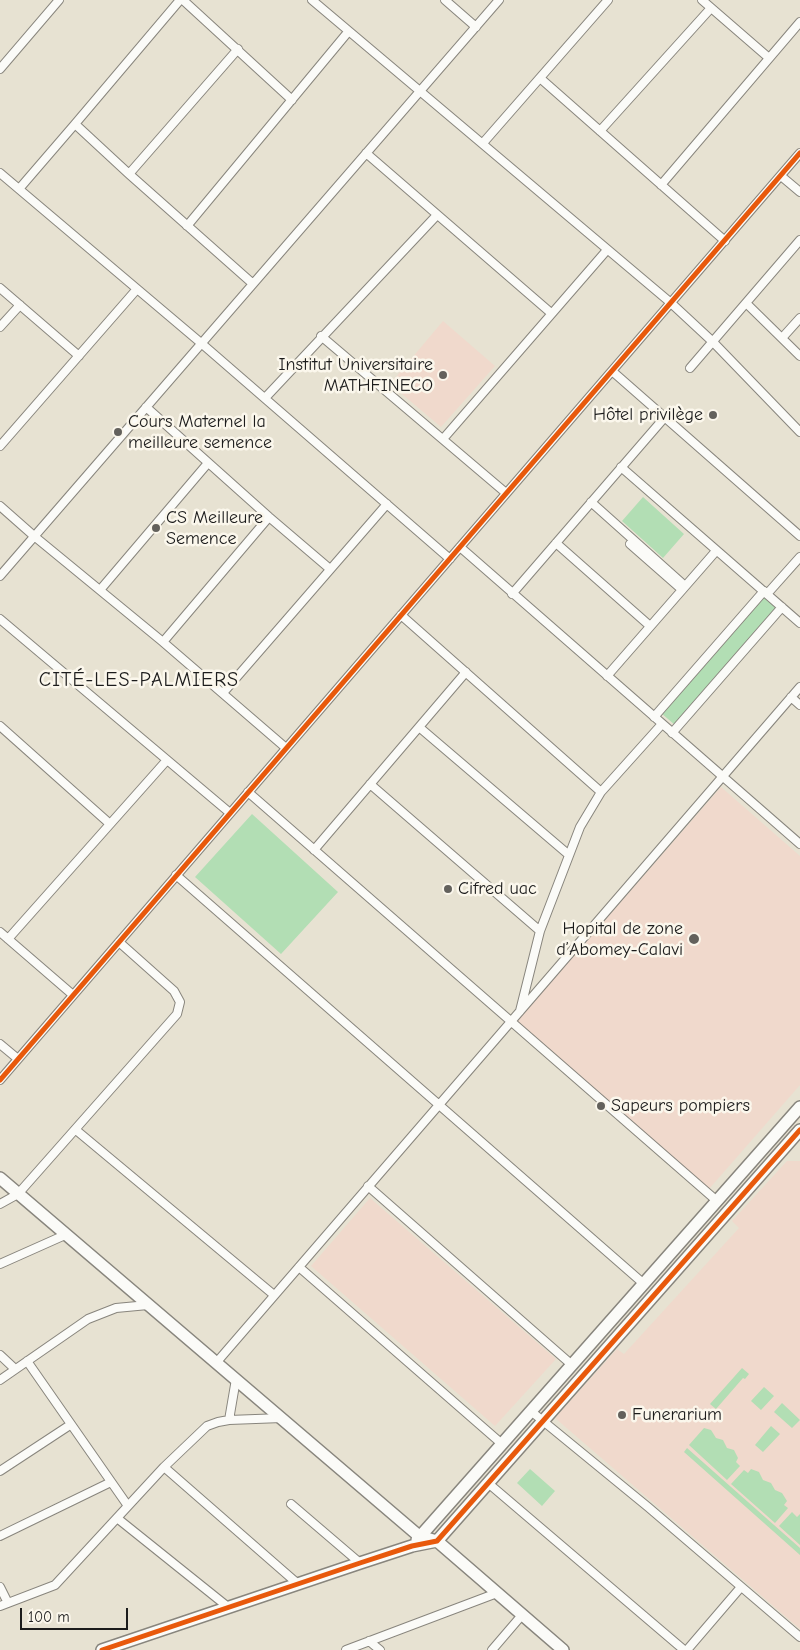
<!DOCTYPE html>
<meta charset="utf-8">
<style>
body{margin:0}
#map{position:relative;width:800px;height:1650px;overflow:hidden;background:#e7e2d2;font-family:"Comic Neue",sans-serif}
canvas{display:block}
.scale{position:absolute;left:20px;top:1608px;width:108px;height:22px;box-sizing:border-box;border:2px solid #1c1c1c;border-top:0;padding-left:6px;font-size:15px;line-height:18px;white-space:nowrap;color:#1c1c1c;-webkit-text-stroke:4px #fbf7ec;paint-order:stroke}
</style>
<div id="map">
<canvas width="800" height="1650"></canvas>
<div class="scale">100 m</div>
</div>
<script>
const g = document.querySelector('canvas').getContext('2d');
g.lineJoin = 'round';
function fillPath(path, color) {
  g.fillStyle = color;
  g.fill(path, 'evenodd');
}
function shape(rows) {
  const path = new Path2D();
  for (const r of rows) {
    path.moveTo(r[0], r[1]);
    for (let i = 2; i < r.length; i += 2) path.lineTo(r[i], r[i + 1]);
  }
  return path;
}
function trace(path, color, width, dash) {
  g.strokeStyle = color;
  g.lineWidth = width;
  g.lineCap = dash ? 'butt' : 'round';
  g.setLineDash(dash || []);
  g.stroke(path);
}
function write(font, color, halo, rows, align = 'center') {
  g.font = font + ' "Comic Neue",sans-serif';
  g.lineWidth = 5;
  g.setLineDash([]);
  g.textBaseline = 'middle';
  g.strokeStyle = halo;
  g.fillStyle = color;
  for (const [text, x, y, turn = 0] of rows) {
    g.save();
    g.translate(x, y);
    g.rotate((+turn || 0) * Math.PI / 180);
    g.textAlign = isNaN(turn) ? turn : align;
    if (halo) g.strokeText(text, 0, 0);
    g.fillText(text, 0, 0);
    g.restore();
  }
}
fillPath(shape([
 [443,321,495,366,441,427,390,384],
 [721,787,800,856,800,1085,709,1189,517,1021],
 [787,1161,800,1161,800,1629,555,1418,617,1349,624,1354,739,1228,732,1221],
 [370,1198,556,1359,495,1426,311,1266]
]), '#f0d9cc');
fillPath(shape([
 [643,497,684,534,663,558,622,521],
 [763,596,777,608,675,725,661,713],
 [252,814,338,892,281,954,195,877],
 [742,1368,749,1374,745,1379,743,1378,716,1409,710,1404],
 [764,1387,774,1396,761,1410,751,1401],
 [782,1403,800,1420,792,1428,774,1412],
 [771,1426,780,1434,763,1452,755,1445],
 [704,1428,711,1430,716,1438,723,1440,727,1448,734,1450,738,1458,736,1462,740,1466,727,1480,689,1445],
 [687,1448,800,1548,800,1555,684,1452],
 [530,1469,555,1491,542,1506,517,1483],
 [751,1469,759,1472,763,1480,771,1483,775,1490,782,1493,787,1501,784,1505,788,1508,775,1523,731,1484,744,1470,748,1473],
 [792,1512,797,1517,800,1514,800,1545,779,1526]
]), '#b2deb4');
const street = shape([
 [183,0,292,100],
 [312,0,671,303,713,342,800,432],
 [445,0,476,27],
 [702,0,769,58],
 [0,69,59,0],
 [540,78,725,241],
 [75,124,129,174,252,283],
 [600,131,711,8],
 [483,143,608,0],
 [366,153,551,313],
 [0,173,201,343,450,559],
 [129,174,238,49],
 [781,176,800,192],
 [661,185,800,22],
 [19,189,75,124,180,0],
 [187,226,348,32],
 [0,288,79,356],
 [746,303,800,356],
 [0,327,20,305],
 [321,336,506,493],
 [782,338,800,318],
 [690,368,800,240],
 [612,371,800,536],
 [265,398,437,215],
 [146,407,269,517,330,569],
 [443,439,607,250],
 [0,446,137,289],
 [621,467,800,623],
 [591,502,685,586],
 [0,506,34,536,163,642,286,748],
 [556,543,650,626],
 [630,544,679,587],
 [460,547,800,844],
 [0,576,499,0],
 [100,590,208,463],
 [512,594,665,417],
 [767,594,800,557],
 [401,615,601,792],
 [0,619,230,813],
 [163,642,269,517],
 [607,676,716,551],
 [223,693,387,504],
 [791,697,800,705],
 [654,717,764,591],
 [0,726,110,824],
 [419,727,569,855],
 [672,733,782,607],
 [370,784,540,931],
 [248,792,717,1201],
 [314,850,466,672],
 [176,875,644,1284],
 [0,932,73,995],
 [8,939,167,760],
 [520,1011,540,931,580,827,601,792,662,724],
 [0,1044,18,1059],
 [0,1080,800,153],
 [76,1130,274,1295],
 [368,1186,572,1365],
 [0,1204,18,1194,177,1014,180,1002,174,991,119,942],
 [0,1264,65,1235],
 [299,1267,502,1444],
 [0,1355,15,1369],
 [27,1361,128,1506],
 [216,1363,800,687],
 [0,1380,88,1319,116,1308,148,1305],
 [532,1412,648,1507,800,1637],
 [229,1420,236,1379],
 [164,1467,298,1584],
 [0,1471,70,1425],
 [488,1483,684,1650],
 [291,1504,360,1563],
 [117,1518,228,1607],
 [0,1536,111,1482],
 [0,1587,8,1603],
 [0,1606,55,1585,164,1467,207,1426,218,1422,229,1420,282,1418],
 [369,1641,380,1650],
 [346,1650,497,1593],
 [492,1650,522,1615],
 [687,1650,741,1587]
]);
const secondary = shape([
 [0,1178,419,1536,437,1541,563,1650],
 [417,1540,800,1107],
 [102,1650,360,1563,412,1546,437,1541,800,1130]
]);
trace(street, '#88857d', 10);
trace(secondary, '#88857d', 14);
trace(street, '#fbfbf8', 8);
trace(secondary, '#fbfbf8', 11);
trace(shape([
 [0,1080,800,153],
 [102,1650,360,1563,412,1546,437,1541,800,1130]
]), '#e8590c', 5);
for (const [x, y, r, color] of [
 [443,375,5,"#63615c"],
 [713,415,5,"#63615c"],
 [118,432,5,"#63615c"],
 [156,528,5,"#63615c"],
 [448,889,5,"#63615c"],
 [694,939,6,"#63615c"],
 [601,1106,5,"#63615c"],
 [622,1415,5,"#63615c"]
]) {
  const dot = new Path2D();
  dot.arc(x, y, r, 0, 2 * Math.PI);
  g.fillStyle = color;
  g.fill(dot);
  trace(dot, '#fbf7ec', 2);
}
write('18px', '#1c1c1c', '#fbf7ec', [
 ["Institut Universitaire",433,365,"right"],
 ["MATHFINECO",433,386,"right"],
 ["Hôtel privilège",703,415,"right"],
 ["Cours Maternel la",128,422],
 ["meilleure semence",128,443],
 ["CS Meilleure",166,518],
 ["Semence",166,539],
 ["Cifred uac",458,889],
 ["Hopital de zone",683,929,"right"],
 ["d’Abomey-Calavi",683,950,"right"],
 ["Sapeurs pompiers",611,1106],
 ["Funerarium",632,1415]
], 'left');
g.letterSpacing = '1px';
write('20px', '#1c1c1c', '#fbf7ec', [
 ["CITÉ-LES-PALMIERS",139,680]
]);
g.letterSpacing = '0px';
</script>
